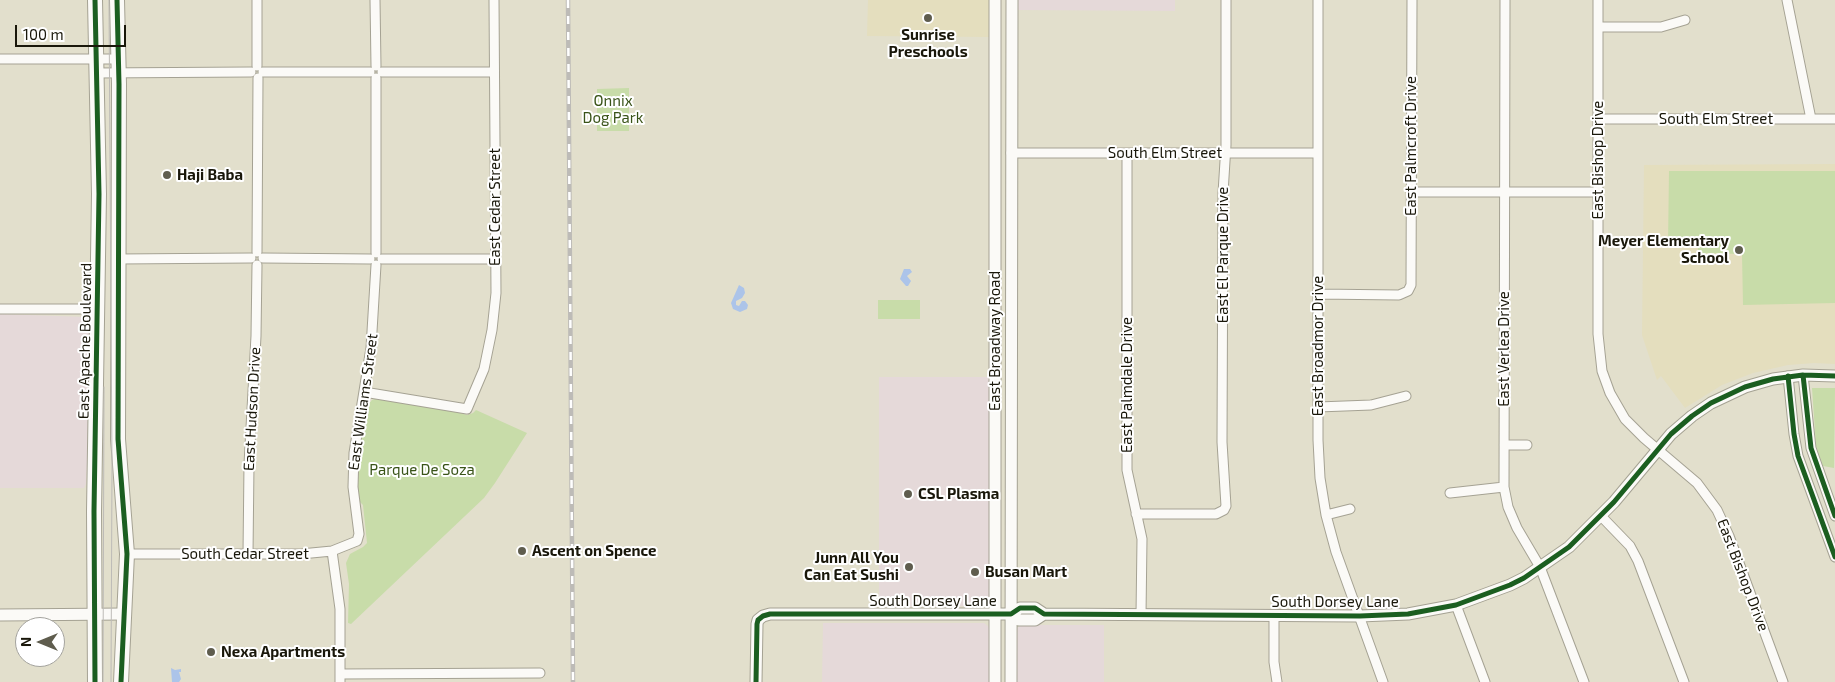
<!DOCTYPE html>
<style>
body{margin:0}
#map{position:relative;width:1835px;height:682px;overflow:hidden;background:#e2dfcc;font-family:"Exo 2",sans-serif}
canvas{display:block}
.north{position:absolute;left:15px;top:617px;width:50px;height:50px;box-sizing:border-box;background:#fff;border:1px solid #a3a29d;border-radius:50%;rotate:270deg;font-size:14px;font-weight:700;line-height:20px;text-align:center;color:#19170a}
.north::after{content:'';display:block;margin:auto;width:18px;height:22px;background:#5f5d4e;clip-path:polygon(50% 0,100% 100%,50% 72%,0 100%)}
.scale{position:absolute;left:15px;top:25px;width:111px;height:22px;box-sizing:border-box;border:2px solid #19170a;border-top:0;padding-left:6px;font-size:15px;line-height:18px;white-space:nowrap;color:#19170a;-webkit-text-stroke:4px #fff;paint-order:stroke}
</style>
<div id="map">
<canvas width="1835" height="682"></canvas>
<div class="north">N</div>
<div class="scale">100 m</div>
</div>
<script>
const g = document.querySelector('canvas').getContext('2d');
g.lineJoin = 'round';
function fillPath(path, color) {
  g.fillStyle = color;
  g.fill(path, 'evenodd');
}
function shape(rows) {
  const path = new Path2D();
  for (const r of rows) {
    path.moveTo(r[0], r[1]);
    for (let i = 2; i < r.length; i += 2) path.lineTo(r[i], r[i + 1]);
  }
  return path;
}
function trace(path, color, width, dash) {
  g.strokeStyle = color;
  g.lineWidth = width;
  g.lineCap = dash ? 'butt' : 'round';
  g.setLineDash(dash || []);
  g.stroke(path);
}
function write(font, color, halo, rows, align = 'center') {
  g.font = font + ' "Exo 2",sans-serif';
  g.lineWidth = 4;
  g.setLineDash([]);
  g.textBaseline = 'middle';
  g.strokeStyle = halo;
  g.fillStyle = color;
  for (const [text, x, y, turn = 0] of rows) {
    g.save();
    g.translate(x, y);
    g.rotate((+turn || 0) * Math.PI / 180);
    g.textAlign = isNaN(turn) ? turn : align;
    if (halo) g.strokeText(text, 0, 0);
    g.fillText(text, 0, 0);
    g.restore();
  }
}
fillPath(shape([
 [1017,0,1175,0,1175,11,1017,10],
 [0,314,86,317,89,319,88,443,86,484,84,488,0,488],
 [879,377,989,377,989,595,987,604,984,606,879,607],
 [823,623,984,623,988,626,989,628,989,682,822,682],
 [1022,625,1104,625,1104,682,1016,682,1016,631,1018,627]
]), '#e5d9d9');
fillPath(shape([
 [868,0,989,0,989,37,867,36],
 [1835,164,1835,364,1814,363,1788,365,1753,373,1722,385,1685,408,1661,376,1657,380,1642,335,1644,165]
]), '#e4debe');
fillPath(shape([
 [629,88,629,131,597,131,597,89],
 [1669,171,1835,171,1835,303,1743,305,1742,254,1698,253,1698,244,1668,244],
 [878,300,920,300,920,319,878,319],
 [1812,388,1835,388,1834,468,1823,466,1816,446],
 [375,399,454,411,467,415,473,413,476,410,527,433,495,483,484,498,351,624,348,623,349,584,346,563,350,554,363,547,367,543,363,505,359,501,358,489,358,449,367,405,372,400]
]), '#c8dca9');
fillPath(shape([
 [904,269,910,269,912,272,907,276,911,281,908,286,906,286,900,279],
 [739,285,744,288,745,293,742,298,736,301,736,305,739,306,742,301,745,301,748,305,747,309,740,312,733,309,731,303],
 [171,668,175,670,181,669,181,672,179,672,181,679,179,682,172,682]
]), '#acc4e9');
const street = shape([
 [375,0,376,66],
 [1318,0,1318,440,1320,478,1326,515,1336,552,1383,682],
 [1505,0,1504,487,1508,507,1517,528,1540,567,1584,682],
 [1598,0,1598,334,1602,371,1610,393,1625,419,1644,438,1697,483,1717,510,1729,536,1783,682],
 [1787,0,1811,119],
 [1598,27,1661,27,1685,20],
 [0,59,118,59],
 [257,66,257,0],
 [263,72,370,72],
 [382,72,494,72],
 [96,73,251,72],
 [1598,119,1835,119],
 [1011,153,1318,153],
 [1127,153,1127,470,1142,539,1141,615],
 [1411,192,1598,192],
 [257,252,258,78],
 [376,253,376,78],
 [263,258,370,259],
 [118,259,251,258],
 [382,259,495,259],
 [1318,294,1399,295,1408,291,1411,285,1412,0],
 [0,309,98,309],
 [1803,375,1811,448,1835,516],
 [1788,376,1794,434,1798,456,1835,557],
 [364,392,467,409,484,369,492,330,496,293,494,0],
 [1318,407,1371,405,1406,396],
 [1504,445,1527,445],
 [1450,493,1504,487],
 [1136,514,1216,514,1224,510,1226,506,1222,442,1223,193,1226,145,1226,0],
 [1326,515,1350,509],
 [1601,516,1630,546,1638,561,1684,682],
 [332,551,340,609,340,682],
 [127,554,301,554,332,551,357,541,359,534,353,487,354,453,371,348,376,265],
 [248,554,249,464,256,336,257,265],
 [1456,605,1485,682],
 [1274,615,1274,662,1277,682],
 [340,674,540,673]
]);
const secondary = shape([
 [1011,614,1019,620,1035,620,1044,614],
 [0,615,124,614],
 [756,682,757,624,758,620,763,616,770,614,1011,614,1020,608,1035,608,1044,614,1360,616,1408,614,1456,605,1510,585,1524,578,1569,547,1614,502,1671,434,1692,416,1711,403,1745,387,1773,379,1803,375,1835,376],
 [995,682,995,0],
 [1011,682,1012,0]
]);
const primary = shape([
 [95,0,99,194,94,511,95,682],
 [117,0,119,84,118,439,127,554,121,682]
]);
trace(street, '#a5a293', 11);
trace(secondary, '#a5a293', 13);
trace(primary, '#a5a293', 16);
trace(street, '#fbfaf7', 9);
trace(secondary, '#fbfaf7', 11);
trace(primary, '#fbfaf7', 14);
trace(shape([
 [109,0,112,466,111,682],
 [103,682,104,387]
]), '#bdbbb7', 1);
const rail = shape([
 [568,0,573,682]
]);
trace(rail, '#bdbbb7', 4.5);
trace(rail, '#fff', 2.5, [8]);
trace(shape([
 [95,0,99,194,94,511,95,682],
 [117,0,119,84,118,439,127,554,121,682],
 [1803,375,1811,448,1835,516],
 [1788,376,1794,434,1798,456,1835,557],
 [756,682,757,624,758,620,763,616,770,614,1011,614,1020,608,1035,608,1044,614,1360,616,1408,614,1456,605,1510,585,1524,578,1569,547,1614,502,1671,434,1692,416,1711,403,1745,387,1773,379,1803,375,1835,376]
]), '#1b5e20', 5);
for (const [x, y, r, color] of [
 [928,18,5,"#5f5d4e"],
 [167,175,5,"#5f5d4e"],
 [1739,250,5,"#5f5d4e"],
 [908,494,5,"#5f5d4e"],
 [522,551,5,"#5f5d4e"],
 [909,567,5,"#5f5d4e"],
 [975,572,5,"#5f5d4e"],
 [211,652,5,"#5f5d4e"]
]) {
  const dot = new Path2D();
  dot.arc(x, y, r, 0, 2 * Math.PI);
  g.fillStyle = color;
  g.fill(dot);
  trace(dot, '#fff', 2);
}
write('bold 15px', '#19170a', '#fff', [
 ["Sunrise",928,35,"center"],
 ["Preschools",928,52,"center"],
 ["Haji Baba",177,175],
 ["Meyer Elementary",1729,241,"right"],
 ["School",1729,258,"right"],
 ["CSL Plasma",918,494],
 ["Ascent on Spence",532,551],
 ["Junn All You",899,558,"right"],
 ["Can Eat Sushi",899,575,"right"],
 ["Busan Mart",985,572],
 ["Nexa Apartments",221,652]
], 'left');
write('15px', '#395318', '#fff', [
 ["Onnix",613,101],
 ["Dog Park",613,118],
 ["Parque De Soza",422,470]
]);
write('15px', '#19170a', '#fff', [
 ["South Elm Street",1716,119],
 ["East Palmcroft Drive",1411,146,-90],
 ["South Elm Street",1165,153],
 ["East Bishop Drive",1598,160,-90],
 ["East Cedar Street",495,207,-90],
 ["East El Parque Drive",1223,255,-90],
 ["East Apache Boulevard",85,341,-89],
 ["East Broadway Road",995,341,-90],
 ["East Broadmor Drive",1318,346,-90],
 ["East Verlea Drive",1504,349,-90],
 ["East Palmdale Drive",1127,385,-90],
 ["East Williams Street",363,402,-82],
 ["East Hudson Drive",252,409,-87],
 ["South Cedar Street",245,554],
 ["East Bishop Drive",1743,575,69],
 ["South Dorsey Lane",933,601],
 ["South Dorsey Lane",1335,602]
]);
</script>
